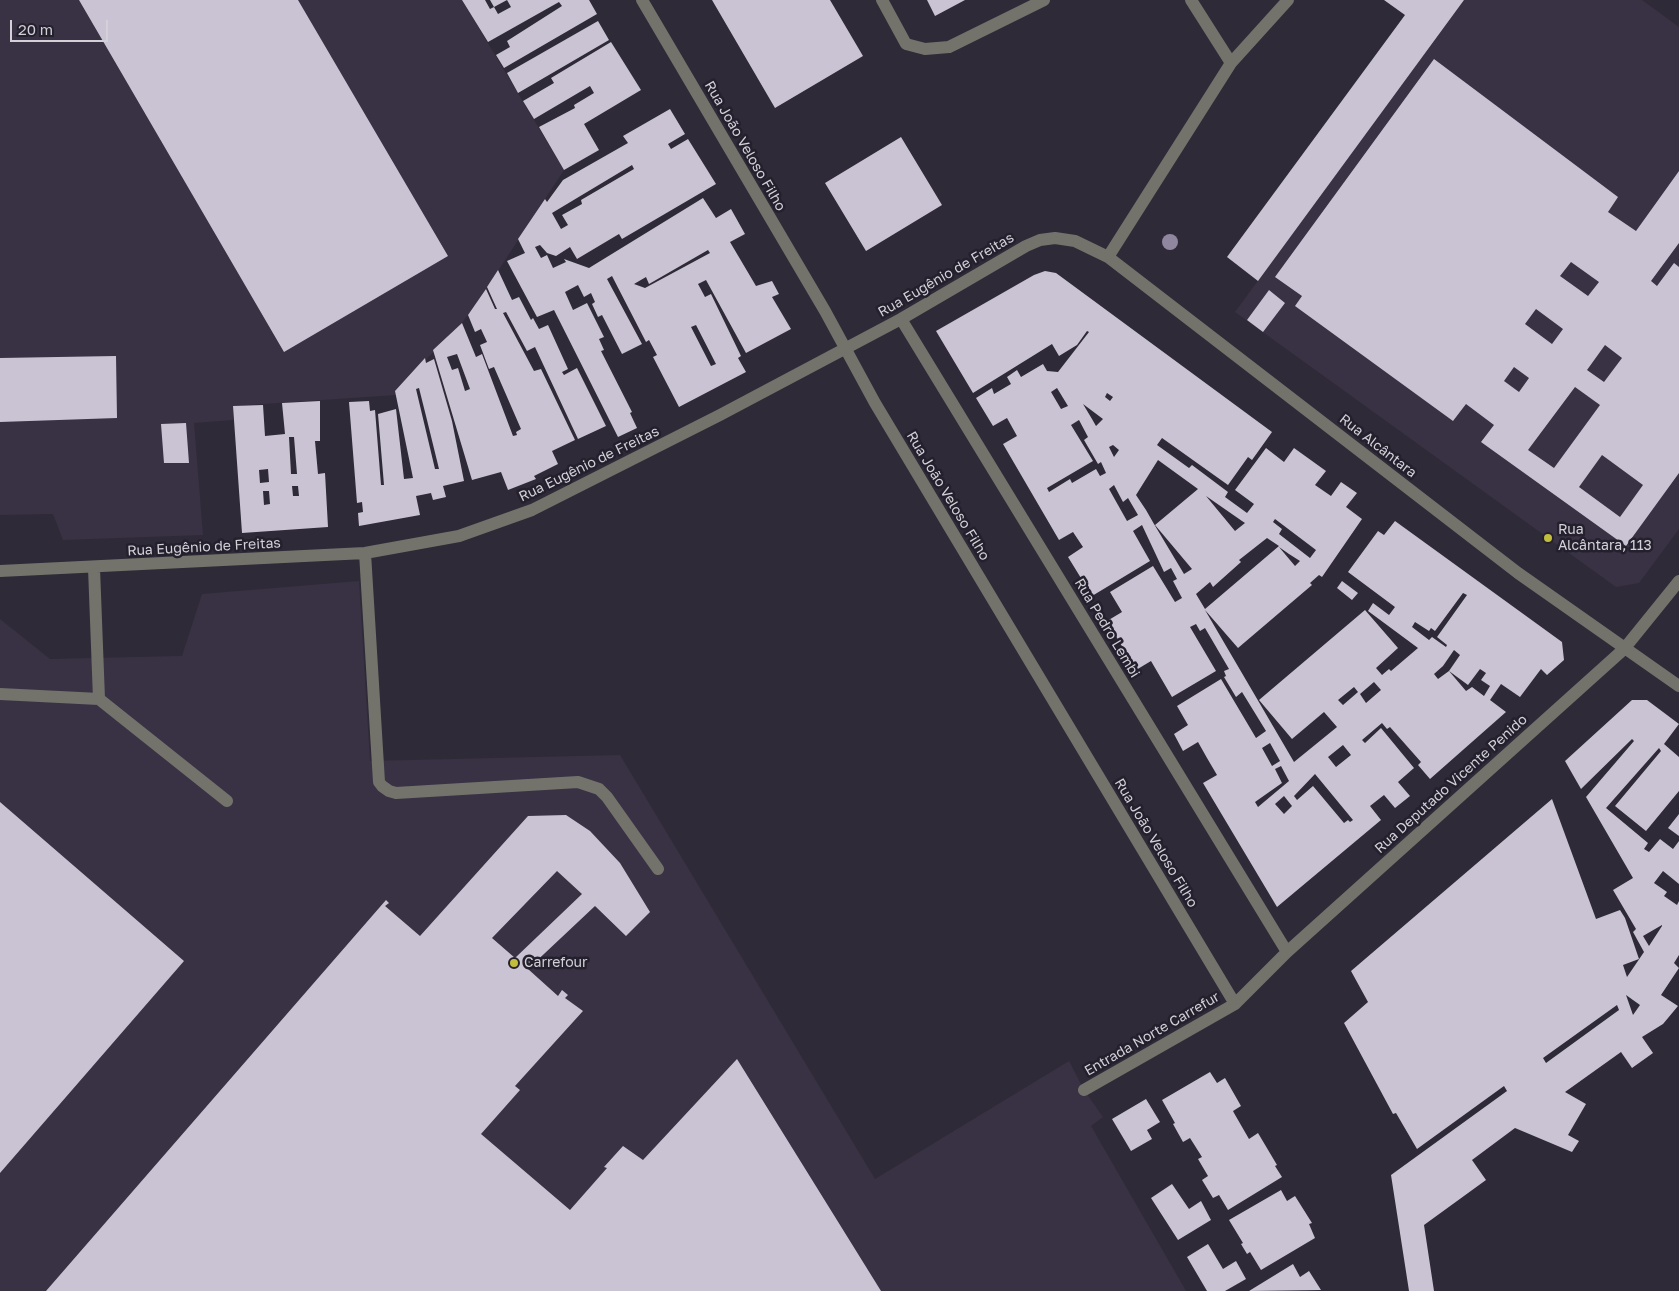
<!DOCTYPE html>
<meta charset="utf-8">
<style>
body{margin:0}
#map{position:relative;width:1679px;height:1291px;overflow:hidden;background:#2f2a37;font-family:"Golos Text",sans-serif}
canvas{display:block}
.scale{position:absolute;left:10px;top:20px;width:98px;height:22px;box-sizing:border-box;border:2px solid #d3d0d8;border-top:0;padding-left:6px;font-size:15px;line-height:18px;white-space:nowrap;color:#d3d0d8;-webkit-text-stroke:4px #25202d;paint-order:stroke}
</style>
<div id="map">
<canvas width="1679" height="1291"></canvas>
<div class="scale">20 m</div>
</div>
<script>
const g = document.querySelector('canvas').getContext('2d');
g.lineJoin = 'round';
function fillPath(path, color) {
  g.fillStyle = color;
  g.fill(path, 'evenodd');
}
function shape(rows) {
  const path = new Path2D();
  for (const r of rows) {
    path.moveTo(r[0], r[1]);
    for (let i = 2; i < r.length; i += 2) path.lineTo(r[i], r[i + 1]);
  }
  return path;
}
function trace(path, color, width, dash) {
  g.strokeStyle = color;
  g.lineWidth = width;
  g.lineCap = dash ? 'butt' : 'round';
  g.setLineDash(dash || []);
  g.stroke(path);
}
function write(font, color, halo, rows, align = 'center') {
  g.font = font + ' "Golos Text",sans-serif';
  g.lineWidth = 5;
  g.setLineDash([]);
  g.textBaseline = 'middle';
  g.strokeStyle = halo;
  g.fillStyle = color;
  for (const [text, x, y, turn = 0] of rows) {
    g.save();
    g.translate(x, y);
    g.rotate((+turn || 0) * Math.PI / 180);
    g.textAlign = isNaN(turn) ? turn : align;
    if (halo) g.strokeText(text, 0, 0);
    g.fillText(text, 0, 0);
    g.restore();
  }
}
fillPath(shape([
 [0,0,462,0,564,170,477,303,461,324,396,390,396,395,233,406,233,420,194,423,203,535,63,540,53,514,0,515],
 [1464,0,1642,0,1679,27,1679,529,1639,583,1616,587,1235,312],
 [359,581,370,761,620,755,875,1179,1069,1061,1084,1090,1103,1117,1091,1126,1186,1291,0,1291,0,619,50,659,182,656,202,594]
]), '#393245');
fillPath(shape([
 [79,0,298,0,448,256,284,352],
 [462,0,485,0,490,9,494,7,498,14,511,7,507,0,589,0,597,14,504,68,496,55,510,47,507,41,562,6,559,2,488,42],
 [490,0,507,0,494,7],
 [712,0,830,0,863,56,775,108],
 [927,0,965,0,935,16],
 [1384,0,1464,0,1258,281,1227,257,1405,15],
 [598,21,609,40,518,93,507,73],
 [611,42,641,90,584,124,599,150,564,170,539,127,575,108,574,105,594,93,590,86,534,119,523,101,554,83,551,78],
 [1434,59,1618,197,1608,212,1636,231,1679,171,1679,243,1651,281,1657,286,1674,263,1679,267,1679,473,1626,546,1481,442,1494,425,1466,404,1453,421,1295,306,1302,296,1275,277],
 [1571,262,1599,282,1588,296,1560,276],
 [1536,309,1563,329,1552,344,1525,324],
 [1605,345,1622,358,1604,382,1587,370],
 [1514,367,1529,378,1519,392,1504,381],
 [1575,387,1600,405,1554,468,1528,450],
 [1602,455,1643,485,1620,517,1579,487],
 [670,109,685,134,668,144,671,149,688,139,716,184,622,239,619,234,577,259,570,247,556,256,547,253,540,245,535,247,541,258,547,255,553,268,566,262,564,259,589,268,703,198,716,218,731,209,745,234,730,242,756,286,772,281,779,294,772,297,791,329,746,353,706,280,698,284,705,297,711,294,741,356,738,358,746,372,679,407,653,357,657,355,649,340,646,342,612,276,607,279,642,344,622,354,602,315,598,317,592,304,595,302,591,293,584,297,578,285,565,292,573,310,587,303,604,337,599,339,604,350,601,351,632,412,630,413,637,428,618,437,554,310,537,317,507,261,525,253,518,239,545,199,547,202,563,180,628,143,623,136],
 [632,165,634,169,581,200,582,204,562,215,568,225,561,229,552,213],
 [708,250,710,253,645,288,634,284,646,277,649,284],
 [696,325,716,364,711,366,691,327],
 [901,137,942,205,866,251,825,183],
 [498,270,512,300,519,297,531,320,533,318,539,329,548,325,568,369,562,372,564,375,577,368,606,426,578,439,535,347,527,351,506,312,503,313,534,371,541,369,575,440,552,451,558,464,534,476,536,479,508,490,501,472,472,480,433,350,462,323,476,357,482,354,513,436,517,435,516,432,521,429,494,367,489,369,480,345,487,342,481,329,475,332,468,315,486,289,495,309,497,309,487,287],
 [457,354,470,389,465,391,458,368,452,370,447,357],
 [1045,271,1056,273,1272,432,1252,460,1248,457,1228,485,1162,438,1157,445,1189,468,1192,465,1228,492,1225,497,1247,513,1254,504,1235,490,1266,448,1284,462,1294,448,1326,471,1315,485,1331,496,1341,482,1357,493,1346,507,1362,519,1322,577,1319,575,1310,583,1312,585,1238,648,1205,610,1294,762,1337,727,1324,712,1292,739,1259,700,1365,610,1398,648,1376,668,1382,675,1389,669,1391,671,1418,648,1368,611,1373,603,1389,615,1395,607,1348,572,1378,531,1384,535,1395,521,1562,642,1564,660,1547,675,1541,669,1520,697,1501,684,1490,700,1506,712,1430,779,1418,765,1421,762,1390,727,1387,729,1382,723,1362,740,1365,743,1381,728,1414,768,1398,782,1410,796,1395,808,1384,795,1370,806,1381,820,1277,907,1203,783,1217,775,1207,758,1198,742,1183,751,1174,734,1188,725,1177,706,1221,679,1256,738,1266,731,1242,692,1236,697,1224,677,1226,676,1224,671,1229,669,1205,628,1200,631,1196,624,1190,627,1216,671,1172,697,1151,661,1136,670,1107,621,1122,612,1110,592,1153,566,1175,602,1182,598,1173,581,1177,579,1171,568,1164,572,1142,525,1133,531,1150,561,1092,596,1068,557,1083,547,1073,532,1059,540,1003,444,1017,436,1007,418,993,426,976,398,992,388,994,394,1011,384,1007,377,1017,370,1021,377,1043,364,1047,371,1058,372,1089,332,1087,331,1077,345,1059,356,1052,344,973,393,936,331,1034,275],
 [1057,388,1068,406,1061,409,1051,392],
 [1107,393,1113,397,1110,401,1105,397],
 [1083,404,1103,419,1096,426,1092,419],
 [1079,420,1088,437,1084,440,1098,464,1101,462,1106,473,1100,476,1096,469,1072,483,1070,479,1049,492,1047,488,1093,461,1071,425],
 [1113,445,1119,450,1114,457,1109,447],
 [1158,460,1198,489,1155,525,1192,569,1184,574,1154,524,1146,510,1136,495],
 [1114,485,1123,502,1128,498,1138,515,1127,521,1109,489],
 [1206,496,1242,521,1245,523,1235,531],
 [1275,519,1316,550,1310,558,1279,534,1282,529,1273,522],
 [1267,538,1279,546,1205,609,1196,594,1210,582,1213,587,1241,562,1239,560],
 [1279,547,1289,554,1300,561,1295,566],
 [1463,593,1467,595,1437,637,1447,645,1446,647,1432,637,1429,640,1412,627,1415,622,1429,631,1431,628,1435,631],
 [1454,650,1460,655,1449,671,1468,685,1480,669,1486,673,1481,680,1490,686,1484,696,1472,687,1466,691,1449,671,1438,679,1434,674,1443,666],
 [1374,682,1381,690,1366,703,1360,694],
 [1354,687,1358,692,1343,705,1338,700],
 [1270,743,1280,761,1272,766,1262,748],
 [1343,745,1351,755,1336,767,1328,757],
 [1281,766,1289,781,1258,807,1255,802,1282,783,1275,769],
 [1315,774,1320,780,1353,820,1350,822,1348,820,1344,823,1313,786,1297,800,1294,796],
 [1284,796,1292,806,1284,814,1275,804],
 [1269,290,1285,303,1263,332,1247,320],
 [116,356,117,418,0,422,0,358],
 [425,358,426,363,434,359,452,421,464,481,443,486,446,497,433,500,431,493,416,496,420,515,359,526,358,513,363,512,362,502,357,503,349,402,369,401,370,411,375,410,381,485,384,485,378,414,396,409,404,479,413,478,395,391],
 [419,388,427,420,439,469,435,469,416,389],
 [320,401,320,441,315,441,318,474,325,473,328,527,242,533,233,406,263,405,265,436,285,434,282,403],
 [289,437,294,437,297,474,291,474],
 [268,469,269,482,260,483,259,470],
 [292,486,298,486,299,496,293,496],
 [263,491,269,491,270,504,264,505],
 [186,423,189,463,164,463,161,424],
 [1342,581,1358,593,1352,600,1337,588],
 [1632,700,1647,700,1679,724,1664,744,1679,757,1679,791,1646,831,1615,806,1661,751,1659,748,1606,808,1648,843,1644,849,1649,852,1660,839,1673,849,1679,841,1679,884,1663,871,1654,883,1667,892,1664,896,1677,905,1679,901,1679,955,1674,963,1679,968,1661,995,1678,1006,1663,1024,1642,1037,1653,1053,1632,1068,1621,1052,1565,1092,1586,1104,1568,1135,1579,1141,1572,1152,1515,1128,1472,1160,1486,1180,1424,1225,1434,1291,1409,1291,1391,1175,1507,1091,1504,1086,1417,1149,1396,1113,1393,1114,1344,1023,1368,1002,1351,971,1552,799,1596,919,1620,910,1625,918,1639,959,1623,965,1627,977,1644,952,1633,932,1636,929,1613,890,1633,878,1586,797,1634,741,1632,739,1581,789,1565,761],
 [1662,925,1662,926,1649,946,1643,936],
 [1626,995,1640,1005,1633,1015],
 [1617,1005,1619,1010,1546,1063,1543,1058],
 [0,802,184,961,0,1173],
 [1679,814,1679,836,1668,828],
 [566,815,590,831,620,863,650,912,626,936,595,906,528,969,558,996,562,990,568,995,565,998,583,1011,515,1086,520,1090,481,1134,570,1210,607,1168,604,1167,623,1146,643,1160,737,1059,881,1291,46,1291,386,900,389,903,385,906,420,936,528,816],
 [557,871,582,894,515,958,492,938],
 [1210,1072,1217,1083,1225,1078,1241,1106,1233,1111,1234,1113,1249,1139,1258,1133,1277,1165,1275,1166,1282,1177,1228,1210,1219,1195,1213,1198,1202,1180,1208,1176,1198,1159,1202,1157,1190,1138,1183,1142,1173,1124,1175,1123,1162,1100],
 [1146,1099,1160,1122,1147,1130,1152,1139,1131,1151,1112,1119],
 [1172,1184,1189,1209,1201,1201,1211,1220,1178,1240,1151,1198],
 [1281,1190,1287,1201,1295,1196,1312,1223,1309,1224,1315,1238,1261,1270,1250,1252,1247,1254,1241,1244,1243,1243,1229,1220],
 [1208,1244,1223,1269,1236,1261,1246,1279,1225,1291,1207,1291,1187,1257],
 [1293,1264,1300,1277,1309,1271,1321,1290,1249,1291]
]), '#c9c3d3');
trace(shape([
 [642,0,825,311,875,403,1235,1004],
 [882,0,906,44,925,49,949,47,1044,0],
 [1191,0,1231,63],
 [1108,257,1231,63,1288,0],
 [901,319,1287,952],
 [365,553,379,782,382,786,389,791,396,793,578,782,599,789,607,797,658,869],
 [94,568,99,699],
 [0,571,365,553,459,536,532,510,720,415,901,319,1026,246,1040,240,1055,238,1075,241,1108,257,1518,573,1679,686],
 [0,694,99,699,227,801],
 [1084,1090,1235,1004,1287,952,1624,649,1679,581]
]), '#73736c', 12);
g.fillStyle = '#9086a0';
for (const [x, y] of [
 [1170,242]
]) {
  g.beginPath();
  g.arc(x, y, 8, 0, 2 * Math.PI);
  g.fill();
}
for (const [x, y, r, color] of [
 [1548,538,5,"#c3bd3e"],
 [514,963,5,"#c3bd3e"]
]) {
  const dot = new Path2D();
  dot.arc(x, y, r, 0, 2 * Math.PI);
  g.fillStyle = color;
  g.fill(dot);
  trace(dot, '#25202d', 2);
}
write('14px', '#d3d0d8', '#25202d', [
 ["Rua João Veloso Filho",745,146,60],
 ["Rua Eugênio de Freitas",946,275,-30],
 ["Rua Alcântara",1378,446,38],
 ["Rua Eugênio de Freitas",589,464,-26],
 ["Rua João Veloso Filho",948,496,59],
 ["Rua Eugênio de Freitas",204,547,-3],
 ["Rua Pedro Lembi",1107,628,59],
 ["Rua Deputado Vicente Penido",1451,784,-42],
 ["Rua João Veloso Filho",1156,843,59],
 ["Entrada Norte Carrefur",1152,1034,-30]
]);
write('14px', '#d3d0d8', '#25202d', [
 ["Rua",1558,530],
 ["Alcântara, 113",1558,546],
 ["Carrefour",524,963]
], 'left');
</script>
